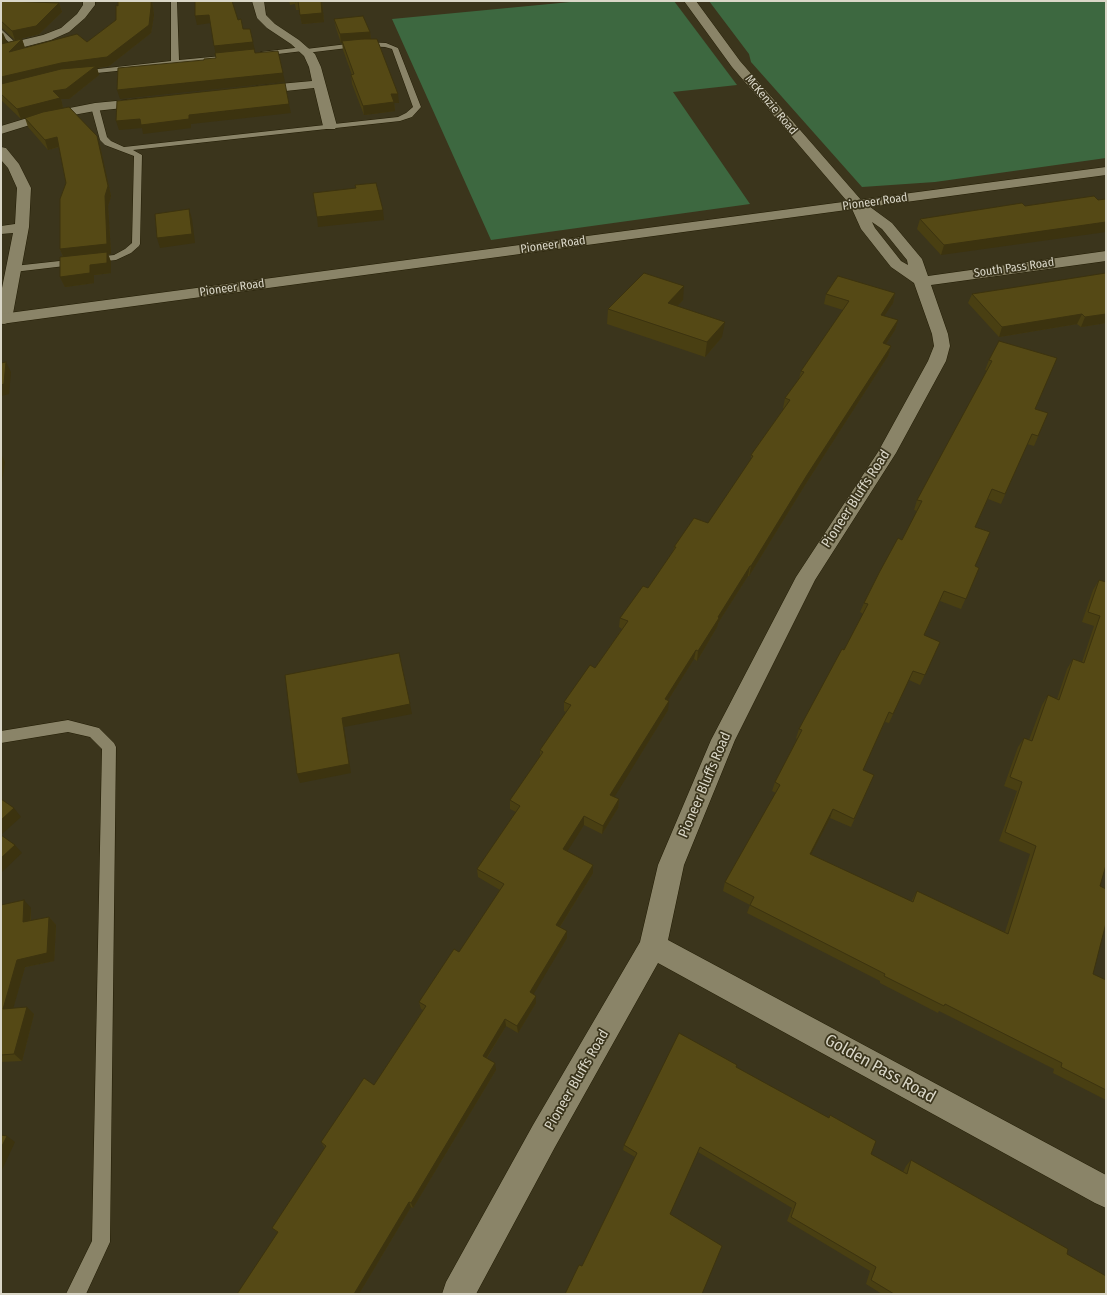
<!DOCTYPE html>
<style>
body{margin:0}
#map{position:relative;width:1107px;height:1295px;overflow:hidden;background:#3b351c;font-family:"Fira Sans Condensed",sans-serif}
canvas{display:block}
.frame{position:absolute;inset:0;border:2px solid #dad7c8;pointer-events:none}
</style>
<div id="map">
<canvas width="1107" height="1295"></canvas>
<div class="frame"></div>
</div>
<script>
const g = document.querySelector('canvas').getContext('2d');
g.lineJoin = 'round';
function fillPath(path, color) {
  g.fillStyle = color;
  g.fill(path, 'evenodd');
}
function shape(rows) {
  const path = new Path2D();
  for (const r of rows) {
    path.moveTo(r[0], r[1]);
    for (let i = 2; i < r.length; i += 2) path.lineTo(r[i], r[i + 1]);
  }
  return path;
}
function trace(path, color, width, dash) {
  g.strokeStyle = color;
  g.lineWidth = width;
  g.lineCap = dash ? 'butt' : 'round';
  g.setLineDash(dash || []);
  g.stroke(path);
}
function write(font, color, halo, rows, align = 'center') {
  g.font = font + ' "Fira Sans Condensed",sans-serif';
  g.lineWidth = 3.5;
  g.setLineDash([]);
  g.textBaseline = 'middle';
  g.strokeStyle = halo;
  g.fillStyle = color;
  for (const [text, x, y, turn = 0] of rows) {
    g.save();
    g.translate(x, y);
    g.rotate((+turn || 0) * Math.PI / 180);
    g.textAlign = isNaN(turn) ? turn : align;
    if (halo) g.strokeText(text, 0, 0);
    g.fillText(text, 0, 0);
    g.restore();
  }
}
fillPath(shape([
 [581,1,674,1,737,85,673,92,750,204,491,240,392,19],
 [709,1,1106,1,1106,158,935,182,862,187,751,62,749,54]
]), '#3d6840');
const service = shape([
 [171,1,177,1,179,60,222,56,226,58,225,60,77,75,76,73,80,71,171,61,171,1],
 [1,29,18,45,18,47,14,47,1,35,1,29],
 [364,42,386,43,398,48,421,107,412,117,400,121,133,150,142,155,140,244,139,246,131,253,116,260,14,272,9,269,14,266,114,255,125,249,132,243,134,156,105,145,100,140,91,107,92,105,95,105,99,107,107,137,111,141,124,147,398,117,406,113,413,107,392,49,385,47,364,46,306,53,303,51,261,56,257,54,261,52,303,47,306,49,364,42],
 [68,720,99,728,114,743,116,747,110,1242,86,1294,66,1294,92,1241,102,749,90,737,68,732,1,743,1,731,68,720]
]);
const minor = shape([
 [83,1,95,1,95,5,85,18,69,32,51,40,1,53,1,45,43,35,61,28,77,14,83,5,83,1],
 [252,1,264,1,266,15,275,24,299,40,315,54,321,67,337,126,335,129,325,129,323,126,314,88,257,94,253,93,251,90,253,87,257,86,312,81,309,67,304,56,291,44,267,28,257,18,252,1],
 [147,98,151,99,153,102,151,105,95,111,46,120,1,134,1,126,44,113,95,103,147,98],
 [1,147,6,148,19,164,31,188,29,227,12,319,10,322,4,324,1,323,1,293,13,233,1,234,1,226,15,224,17,188,8,168,1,160,1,147],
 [857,200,862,201,892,223,922,259,928,276,1106,251,1106,261,931,285,948,334,950,346,946,361,896,453,815,580,735,740,684,865,668,940,1106,1175,1106,1208,1095,1203,658,963,555,1147,476,1294,442,1294,446,1282,533,1125,640,942,658,865,711,740,796,577,878,452,928,361,934,346,932,334,914,283,891,267,861,229,852,209,853,208,850,204,852,201,857,200],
 [872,222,882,229,907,260,908,265,901,261,875,228,872,222]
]);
const tertiary = shape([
 [684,1,696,1,740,61,862,201,864,204,862,207,857,208,852,207,732,67,684,1]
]);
const secondary = shape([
 [1106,167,1106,175,1,324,1,314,1106,167]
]);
trace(service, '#221c04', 1);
trace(minor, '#221c04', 1);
trace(tertiary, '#221c04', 1);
trace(secondary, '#221c04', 1);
fillPath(service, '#8a8468');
fillPath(minor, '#8a8468');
fillPath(tertiary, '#8a8468');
fillPath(secondary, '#8a8468');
fillPath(shape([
 [1,1,28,1,26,2,59,3,62,12,39,34,15,40,2,28,1,28],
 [118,1,152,1,154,15,151,33,109,66,97,68,99,75,69,99,61,99,63,108,52,111,100,146,111,196,108,206,111,254,108,254,111,262,111,273,94,275,94,283,65,287,60,277,63,257,60,249,66,183,59,147,48,150,28,127,25,118,31,116,21,119,1,100,1,44,22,39,25,48,87,42,116,20],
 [289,1,322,1,324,22,302,24,299,10,296,10,295,4,290,5],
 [334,19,370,32,371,39,399,103,394,103,395,111,364,115,352,84,351,75,352,75,343,50,342,43,341,43,336,28],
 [1022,203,941,255,917,229,920,219],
 [1106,273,1106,323,1081,327,1077,324,999,337,968,303,972,294],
 [895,293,893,303,884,316,898,320,895,330,886,344,891,346,888,356,805,485,749,576,748,576,718,623,717,627,697,661,694,659,668,700,668,710,614,797,619,799,618,808,602,834,584,825,567,851,593,865,593,873,560,927,567,938,533,994,536,996,536,1003,518,1033,506,1026,487,1058,496,1070,413,1208,411,1207,359,1294,237,1294,278,1233,272,1228,325,1148,321,1142,374,1085,423,1010,421,1009,419,1002,459,952,500,890,478,877,477,869,516,812,510,809,510,800,540,757,540,750,566,712,564,711,564,702,595,668,622,629,619,627,620,618,648,588,673,552,674,547,708,523,751,460,751,455,784,408,783,408,785,398,799,379,801,371,843,310,824,304,826,294],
 [683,300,677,306,722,337,705,357,607,324,608,309],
 [999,341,1035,409,1048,413,1034,446,1027,444,1001,504,988,499,975,527,975,566,979,568,961,609,940,601,924,636,940,642,920,685,909,680,889,723,885,722,863,770,874,775,851,827,830,818,811,854,911,902,917,891,1005,932,1030,854,999,841,1017,791,1004,786,1018,747,1024,738,1029,740,1042,705,1048,695,1057,699,1067,669,1073,659,1082,662,1094,626,1082,622,1093,590,1099,580,1105,582,1106,579,1106,865,1100,886,1093,974,1106,980,1106,1100,1053,1073,1054,1069,939,1011,938,1013,880,983,880,981,747,913,750,905,723,891,725,882,776,793,772,791,775,782,797,739,796,738,799,729,844,650,863,614,860,612,864,603,902,540,917,511,914,510,917,500,987,371,985,370,989,360],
 [1,905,31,908,31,921,49,917,56,925,54,961,25,967,13,1008,34,1014,22,1061,1,1062],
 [736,1067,828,1118,830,1115,871,1154,903,1172,906,1166,911,1160,1067,1254,1106,1294,882,1294,866,1284,870,1271,787,1221,792,1208,698,1152,582,1266,635,1157,623,1150,624,1145]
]), '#493f12');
fillPath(shape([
 [151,1,152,1,154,15,151,33,109,66,97,68,99,75,69,99,61,99,63,108,21,119,17,109,1,87,1,77,61,63],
 [322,1,324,22,302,24,300,15],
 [59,3,62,12,39,34,15,40,12,31],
 [209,15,211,23,197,25,195,16],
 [370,32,371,41,342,41,342,43,341,43,340,34],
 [3,33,7,42,1,44,1,34],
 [22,39,25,48,9,52],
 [253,42,255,51,216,55,214,46],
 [283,73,285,82,120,99,117,90],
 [391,94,398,94,399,103,394,103,395,111,364,115,363,106],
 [289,104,291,113,191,124,191,128,143,134,142,128,119,130,116,121,140,119,189,115],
 [97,136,100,146,111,196,108,206,111,254,108,254,111,262,111,273,94,275,94,283,65,287,60,277,90,265,64,259,60,249],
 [57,137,61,146,48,150,45,140],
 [189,209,192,219,195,243,160,248,157,238],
 [383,210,384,220,318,227,317,217],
 [1106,222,1106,232,941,255,944,245],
 [684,286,683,300,666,318,668,303],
 [895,293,893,303,878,325,881,315],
 [1082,314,1077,324,999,337,1002,327],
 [1106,314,1106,323,1081,327,1085,317],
 [898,320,895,330,880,353,883,343],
 [725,322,722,337,705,357,707,342],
 [891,346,888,356,805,485,749,576,751,566,807,475],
 [6,362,11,372,9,394,1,396,1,385],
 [1,454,5,462,1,489],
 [750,566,748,576,718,623,717,627,697,661,698,651,718,617],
 [696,650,694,659,663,708,665,699],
 [669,701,668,710,610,804,610,795],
 [410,704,412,714,344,727,351,773,300,783,297,774,342,718],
 [619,799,618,808,602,834,603,826],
 [14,808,21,817,1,835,1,820],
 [833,809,830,818,807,862,810,854],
 [584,816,584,825,563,858,563,849],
 [15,845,22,853,1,873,1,858],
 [593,865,593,873,556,933,556,925],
 [24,900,31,908,30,930,23,922],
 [49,917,56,925,54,961,25,967,11,1016,3,1009,17,960],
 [567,931,567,938,530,1000,530,992],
 [536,996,536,1003,518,1033,517,1026],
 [27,1007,34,1014,22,1061,14,1054],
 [505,1019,506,1026,484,1062,483,1056],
 [495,1063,496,1070,413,1208,411,1203],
 [7,1136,15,1142,1,1172,1,1148],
 [409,1202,411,1207,359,1294,354,1294]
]), '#3c330f');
const building = shape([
 [1,1,6,1,59,3,36,26,12,31,1,21,1,1],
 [118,1,151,1,151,7,149,25,107,57,61,63,1,77,1,44,22,39,9,52,77,34,87,42,116,20,116,5,118,6,118,1],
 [195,1,232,1,238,20,241,19,243,29,250,29,253,42,214,46,209,15,195,16,195,1],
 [295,1,321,1,322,13,300,15,298,1,295,2,295,1],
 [363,16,370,32,340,34,334,19,363,16],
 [363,39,377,39,398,94,391,94,394,102,363,106,351,75,354,74,342,41,363,39],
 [254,49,255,53,278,51,283,73,117,90,118,68,204,60,204,59,216,58,215,53,254,49],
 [96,66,66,89,53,91,60,98,17,109,1,94,1,84,61,69,96,66],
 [285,83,289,104,189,115,189,119,141,125,140,119,116,121,117,101,285,83],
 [69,107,97,136,108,186,105,196,107,244,60,249,60,199,66,183,57,137,45,140,25,118,43,112,69,107],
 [376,183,383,210,317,217,313,193,356,188,355,185,376,183],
 [1094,196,1098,200,1106,199,1106,222,944,245,920,219,1022,203,1025,206,1094,196],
 [189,209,192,234,157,238,155,214,189,209],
 [107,252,107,263,90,265,90,273,60,277,60,257,107,252],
 [644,273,684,286,668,303,725,322,707,342,608,309,644,273],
 [1106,273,1106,314,1085,317,1082,314,1002,327,972,294,1106,273],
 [838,276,895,293,881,315,898,320,883,343,891,346,807,475,751,566,750,566,718,617,719,618,698,651,696,650,665,699,669,701,610,795,619,799,603,826,584,816,563,849,593,865,556,925,567,931,530,992,536,996,517,1026,505,1019,483,1056,495,1063,411,1203,409,1202,354,1294,237,1294,278,1232,272,1228,326,1146,321,1142,364,1078,374,1085,426,1006,419,1002,454,949,459,952,504,884,477,869,520,806,510,800,543,752,540,750,571,705,564,702,590,665,595,668,628,621,620,618,643,586,648,588,676,547,674,547,694,518,708,523,753,456,751,455,790,400,785,398,804,372,801,371,849,301,826,294,838,276],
 [999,341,1057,358,1035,409,1048,413,1038,436,1032,434,1005,494,992,489,975,527,990,532,975,566,979,568,966,599,944,591,924,635,940,642,925,675,913,671,893,714,889,712,863,770,874,775,854,819,833,809,810,854,913,902,917,891,1008,934,1036,846,1005,832,1022,782,1010,777,1024,738,1032,741,1048,695,1059,700,1073,659,1084,663,1100,616,1088,612,1099,580,1106,582,1106,865,1100,886,1106,889,1106,923,1093,974,1106,980,1106,1090,1061,1067,1062,1063,945,1004,944,1006,884,976,885,974,750,905,754,897,725,882,780,785,775,782,802,730,799,729,842,649,844,650,868,604,864,603,879,573,898,538,902,540,922,501,917,500,992,361,989,360,999,341],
 [6,362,4,384,1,385,1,363,6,362],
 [399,653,410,704,342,718,349,764,297,774,285,675,399,653],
 [1,799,14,808,1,820,1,799],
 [1,835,15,845,1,858,1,835],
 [24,900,23,922,49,917,47,953,17,960,3,1009,27,1007,14,1054,1,1055,1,905,24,900],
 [679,1033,737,1065,736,1067,829,1118,830,1115,876,1141,871,1154,907,1174,911,1160,1068,1249,1067,1254,1106,1276,1106,1294,894,1294,871,1280,876,1267,791,1217,796,1203,700,1147,670,1214,722,1246,702,1294,565,1294,579,1265,582,1266,637,1153,624,1145,679,1033],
 [1,1135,7,1136,1,1148,1,1135]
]);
fillPath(building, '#554915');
trace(building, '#3c330f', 1);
write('12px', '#dad7c8', '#3b351c', [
 ["McKenzie Road",771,105,50],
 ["Pioneer Road",875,202,-8],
 ["Pioneer Road",553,245,-8],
 ["South Pass Road",1014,268,-8],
 ["Pioneer Road",232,288,-8]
]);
write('14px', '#dad7c8', '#3b351c', [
 ["Pioneer Bluffs Road",856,499,-57],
 ["Pioneer Bluffs Road",705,785,-67],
 ["Pioneer Bluffs Road",577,1080,-60]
]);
write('17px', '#dad7c8', '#3b351c', [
 ["Golden Pass Road",880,1069,29]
]);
</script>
